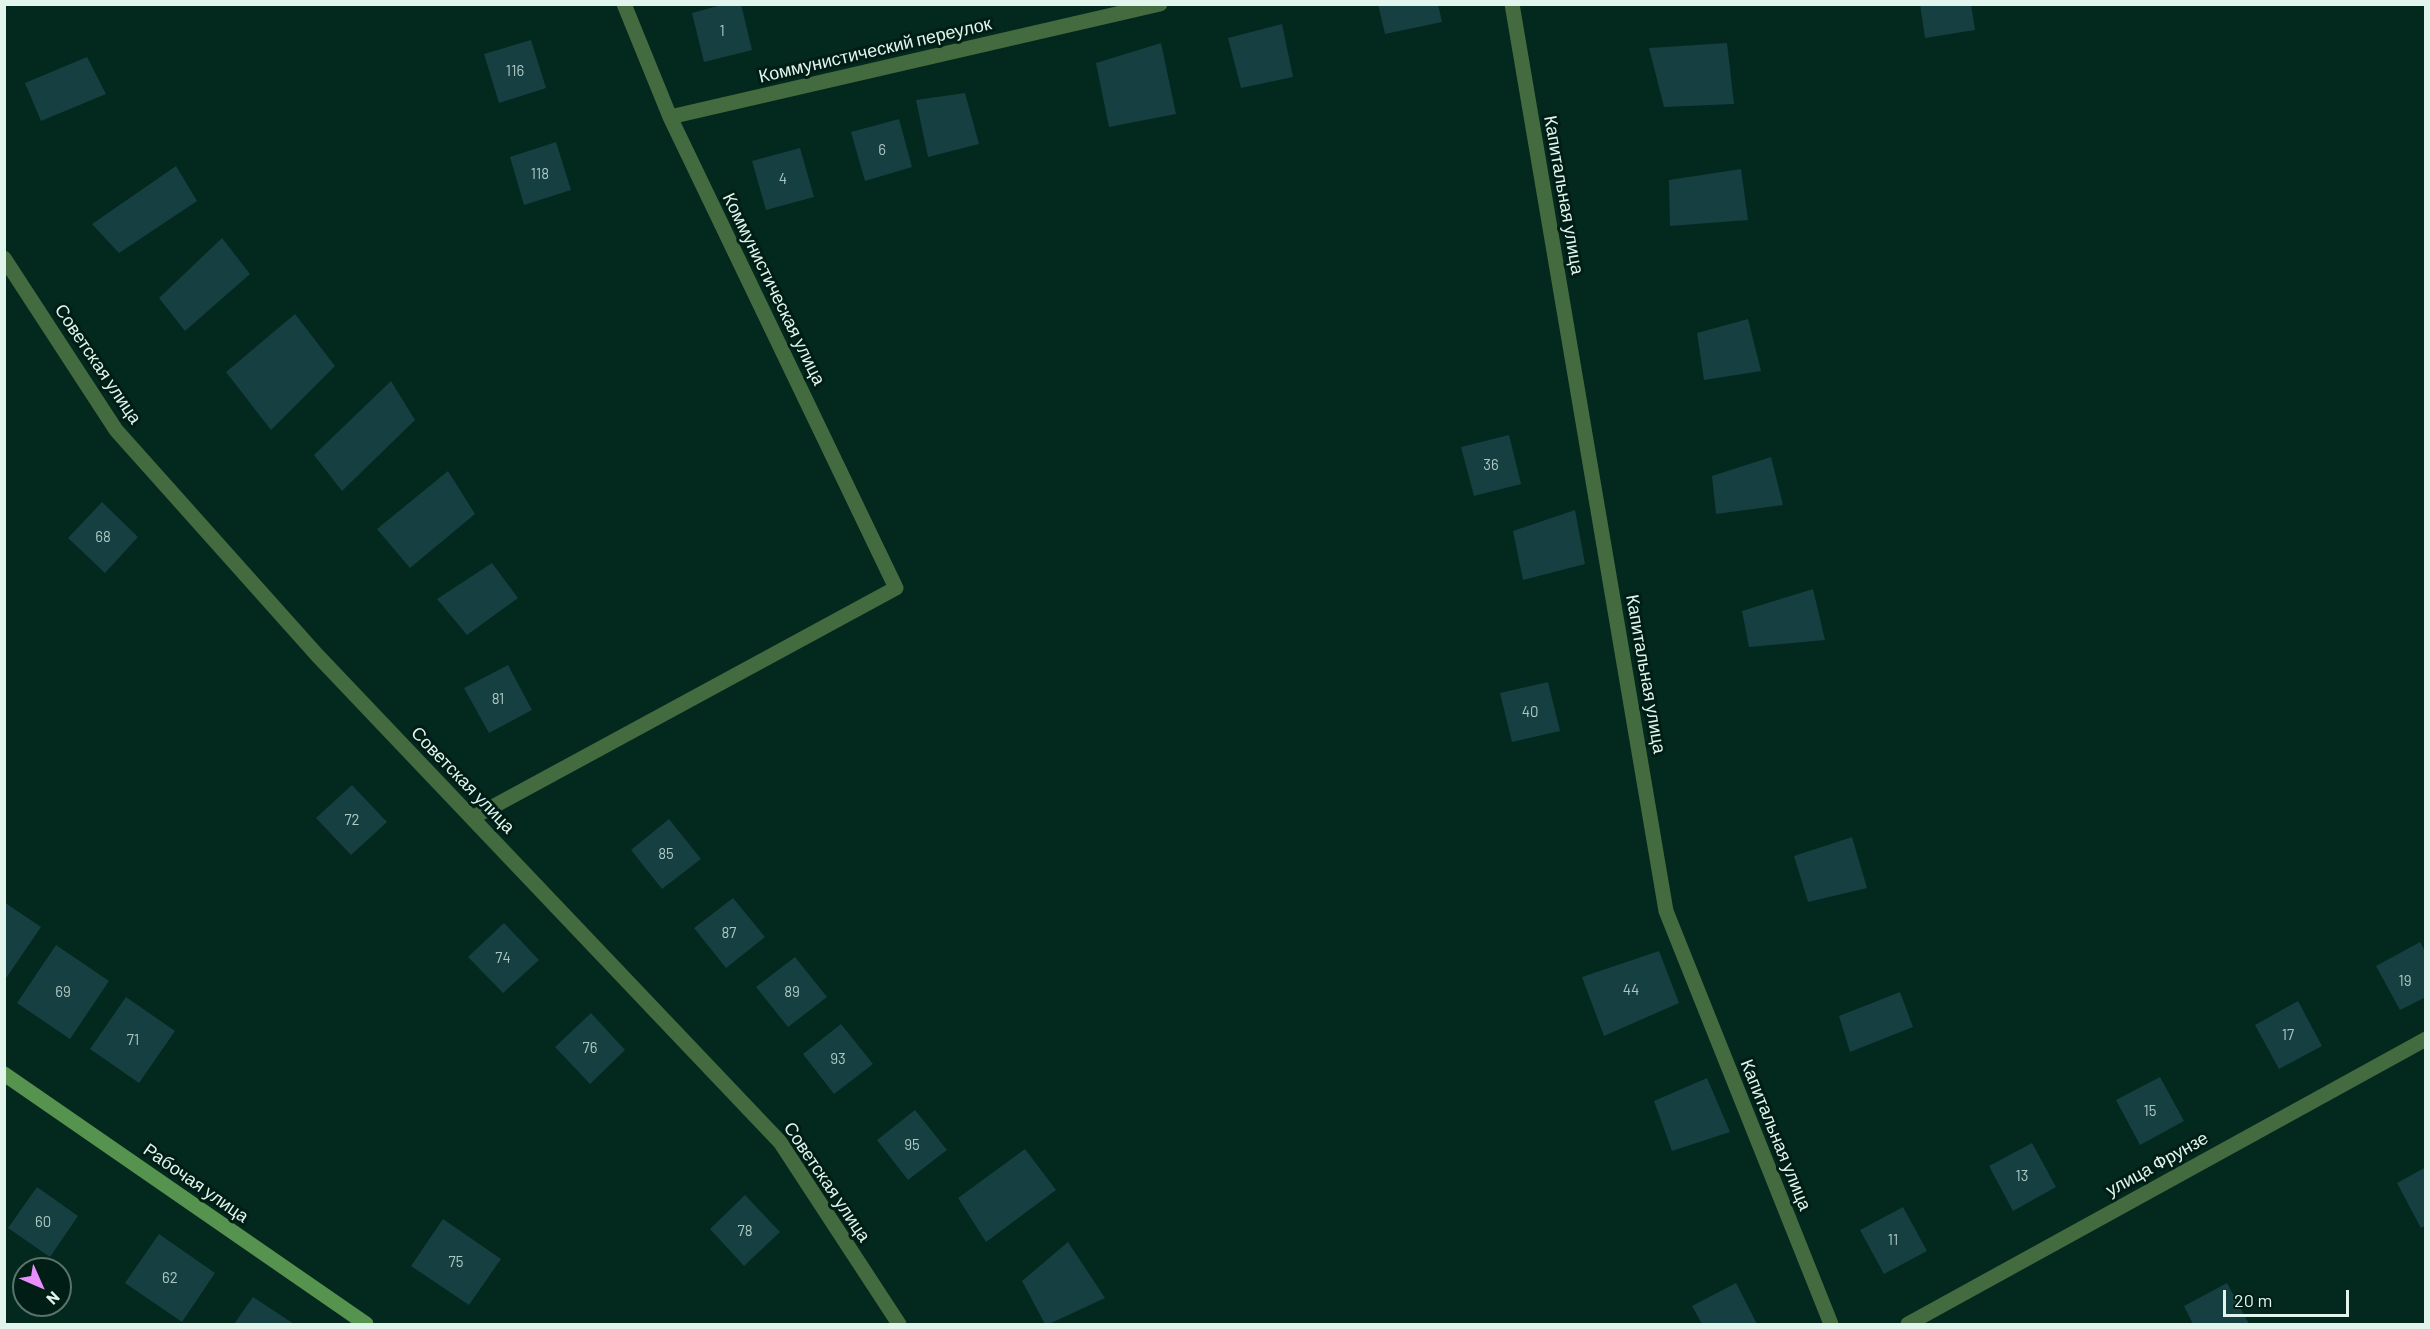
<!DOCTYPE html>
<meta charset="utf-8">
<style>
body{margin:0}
#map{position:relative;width:2430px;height:1329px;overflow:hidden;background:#03281e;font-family:Barlow,sans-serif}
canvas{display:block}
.frame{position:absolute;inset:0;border:6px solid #e1f5ed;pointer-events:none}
.north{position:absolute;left:12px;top:1257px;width:60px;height:60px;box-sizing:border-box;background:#001e15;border:2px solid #5a746b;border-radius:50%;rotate:135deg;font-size:16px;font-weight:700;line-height:24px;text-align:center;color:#e1f5ed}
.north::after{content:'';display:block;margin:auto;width:21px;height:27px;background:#ea8dfd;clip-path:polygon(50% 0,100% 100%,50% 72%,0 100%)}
.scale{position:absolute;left:2223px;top:1290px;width:126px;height:27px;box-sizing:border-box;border:3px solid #e1f5ed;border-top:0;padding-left:8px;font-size:18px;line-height:21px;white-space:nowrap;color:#e1f5ed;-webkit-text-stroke:4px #001e15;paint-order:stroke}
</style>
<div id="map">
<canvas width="2430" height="1329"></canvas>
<div class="frame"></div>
<div class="north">N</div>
<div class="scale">20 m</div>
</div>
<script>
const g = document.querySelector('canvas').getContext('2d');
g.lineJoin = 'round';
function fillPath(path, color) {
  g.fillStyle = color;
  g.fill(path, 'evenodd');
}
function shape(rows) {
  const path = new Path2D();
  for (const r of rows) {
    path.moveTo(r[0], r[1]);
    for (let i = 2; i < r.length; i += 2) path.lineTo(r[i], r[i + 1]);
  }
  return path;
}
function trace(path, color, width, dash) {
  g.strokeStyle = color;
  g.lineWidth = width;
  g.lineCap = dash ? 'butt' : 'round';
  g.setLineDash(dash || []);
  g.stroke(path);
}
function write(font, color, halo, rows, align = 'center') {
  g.font = font + ' Barlow,sans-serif';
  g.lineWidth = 6;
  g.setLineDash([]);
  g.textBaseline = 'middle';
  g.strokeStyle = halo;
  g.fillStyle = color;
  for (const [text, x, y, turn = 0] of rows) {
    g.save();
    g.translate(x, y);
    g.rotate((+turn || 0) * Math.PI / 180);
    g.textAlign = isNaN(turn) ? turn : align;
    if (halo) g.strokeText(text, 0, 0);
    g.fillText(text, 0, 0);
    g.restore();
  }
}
fillPath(shape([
 [725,4,741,4,752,50,704,62,692,13],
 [1378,4,1438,4,1442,22,1385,34],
 [1920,4,1971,4,1975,30,1925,38],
 [1282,24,1293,77,1241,88,1228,38],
 [531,40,546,88,499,103,484,54],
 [1161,43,1176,114,1109,127,1096,63],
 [1727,43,1734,104,1664,107,1649,48],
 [87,57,106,94,41,121,25,83],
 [965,93,979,144,928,157,916,100],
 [899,119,912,167,865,181,851,132],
 [556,142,571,190,524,205,510,157],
 [800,148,814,197,766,210,752,161],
 [176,166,197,201,119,253,92,224],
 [1741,169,1748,220,1670,226,1669,180],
 [222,238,250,274,185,331,159,298],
 [295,314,335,366,271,430,226,372],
 [1748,319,1761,371,1704,380,1697,333],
 [391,381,415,420,342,491,314,455],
 [1509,435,1521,484,1474,496,1461,447],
 [1771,457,1783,505,1716,514,1712,476],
 [448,471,475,514,410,568,377,529],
 [102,502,138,537,105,573,68,538],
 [1575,510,1585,564,1523,580,1513,531],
 [492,563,518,598,467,635,437,599],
 [1813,589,1825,640,1749,647,1742,611],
 [508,665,532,710,489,733,464,688],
 [1548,682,1560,731,1512,742,1500,693],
 [352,785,387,822,351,855,316,818],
 [669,819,701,859,662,889,631,850],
 [1852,837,1867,888,1808,902,1794,856],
 [733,898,765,937,726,968,694,928],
 [4,902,41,927,4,981],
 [504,923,539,960,503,993,468,957],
 [2420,942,2426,953,2426,997,2400,1010,2376,966],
 [56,945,109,981,70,1039,17,1003],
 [1659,951,1679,1003,1604,1036,1582,977],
 [795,957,827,997,788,1027,756,987],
 [1900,992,1913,1027,1850,1052,1839,1016],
 [126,997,175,1031,139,1083,90,1049],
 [2298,1001,2322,1046,2279,1069,2255,1025],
 [591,1013,625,1050,590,1084,555,1047],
 [841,1024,873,1064,834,1094,803,1054],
 [2160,1077,2184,1121,2140,1145,2116,1100],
 [1707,1078,1730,1132,1672,1151,1654,1101],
 [915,1110,947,1150,908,1180,877,1140],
 [2032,1143,2056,1187,2013,1211,1989,1166],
 [1025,1149,1056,1190,986,1242,958,1198],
 [2426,1167,2426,1225,2421,1228,2397,1183],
 [37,1187,78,1216,50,1257,8,1228],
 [745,1195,780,1232,744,1266,710,1229],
 [1903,1207,1927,1251,1884,1274,1860,1230],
 [443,1219,501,1259,469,1305,411,1266],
 [159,1234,215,1273,182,1322,125,1283],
 [1068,1242,1105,1298,1049,1324,1045,1324,1022,1281],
 [1736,1283,1757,1324,1702,1324,1692,1306],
 [2227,1283,2249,1324,2193,1324,2184,1306],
 [253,1297,294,1324,234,1324]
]), '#163f42');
trace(shape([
 [1512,4,1666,911,1831,1324],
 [670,117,1160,4],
 [4,258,116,430,317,655,780,1142,899,1324],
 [472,818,896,588,670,117,624,4],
 [1908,1324,2426,1039]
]), '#446a3f', 15);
trace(shape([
 [4,1074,366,1324]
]), '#56934e', 15);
write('15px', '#aec8c2', null, [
 ["1",722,31],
 ["116",515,71],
 ["6",882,150],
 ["118",540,174],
 ["4",783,179],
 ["36",1491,465],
 ["68",103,537],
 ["81",498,699],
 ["40",1530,712],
 ["72",352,820],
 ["85",666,854],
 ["87",729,933],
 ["74",503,958],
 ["19",2405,981],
 ["44",1631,990],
 ["69",63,992],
 ["89",792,992],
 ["17",2288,1035],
 ["71",133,1040],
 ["76",590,1048],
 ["93",838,1059],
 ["15",2150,1111],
 ["95",912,1145],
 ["13",2022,1176],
 ["60",43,1222],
 ["78",745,1231],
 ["11",1893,1240],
 ["75",456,1262],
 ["62",170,1278]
]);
write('18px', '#e1f5ed', '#001e15', [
 ["Коммунистический переулок",875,50,-13],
 ["Капитальная улица",1564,195,80],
 ["Коммунистическая улица",774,289,64],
 ["Советская улица",98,364,56],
 ["Капитальная улица",1646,674,80],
 ["Советская улица",463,780,46],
 ["Капитальная улица",1776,1135,68],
 ["улица Фрунзе",2157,1164,-29],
 ["Советская улица",827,1182,56],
 ["Рабочая улица",196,1183,35]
]);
</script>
